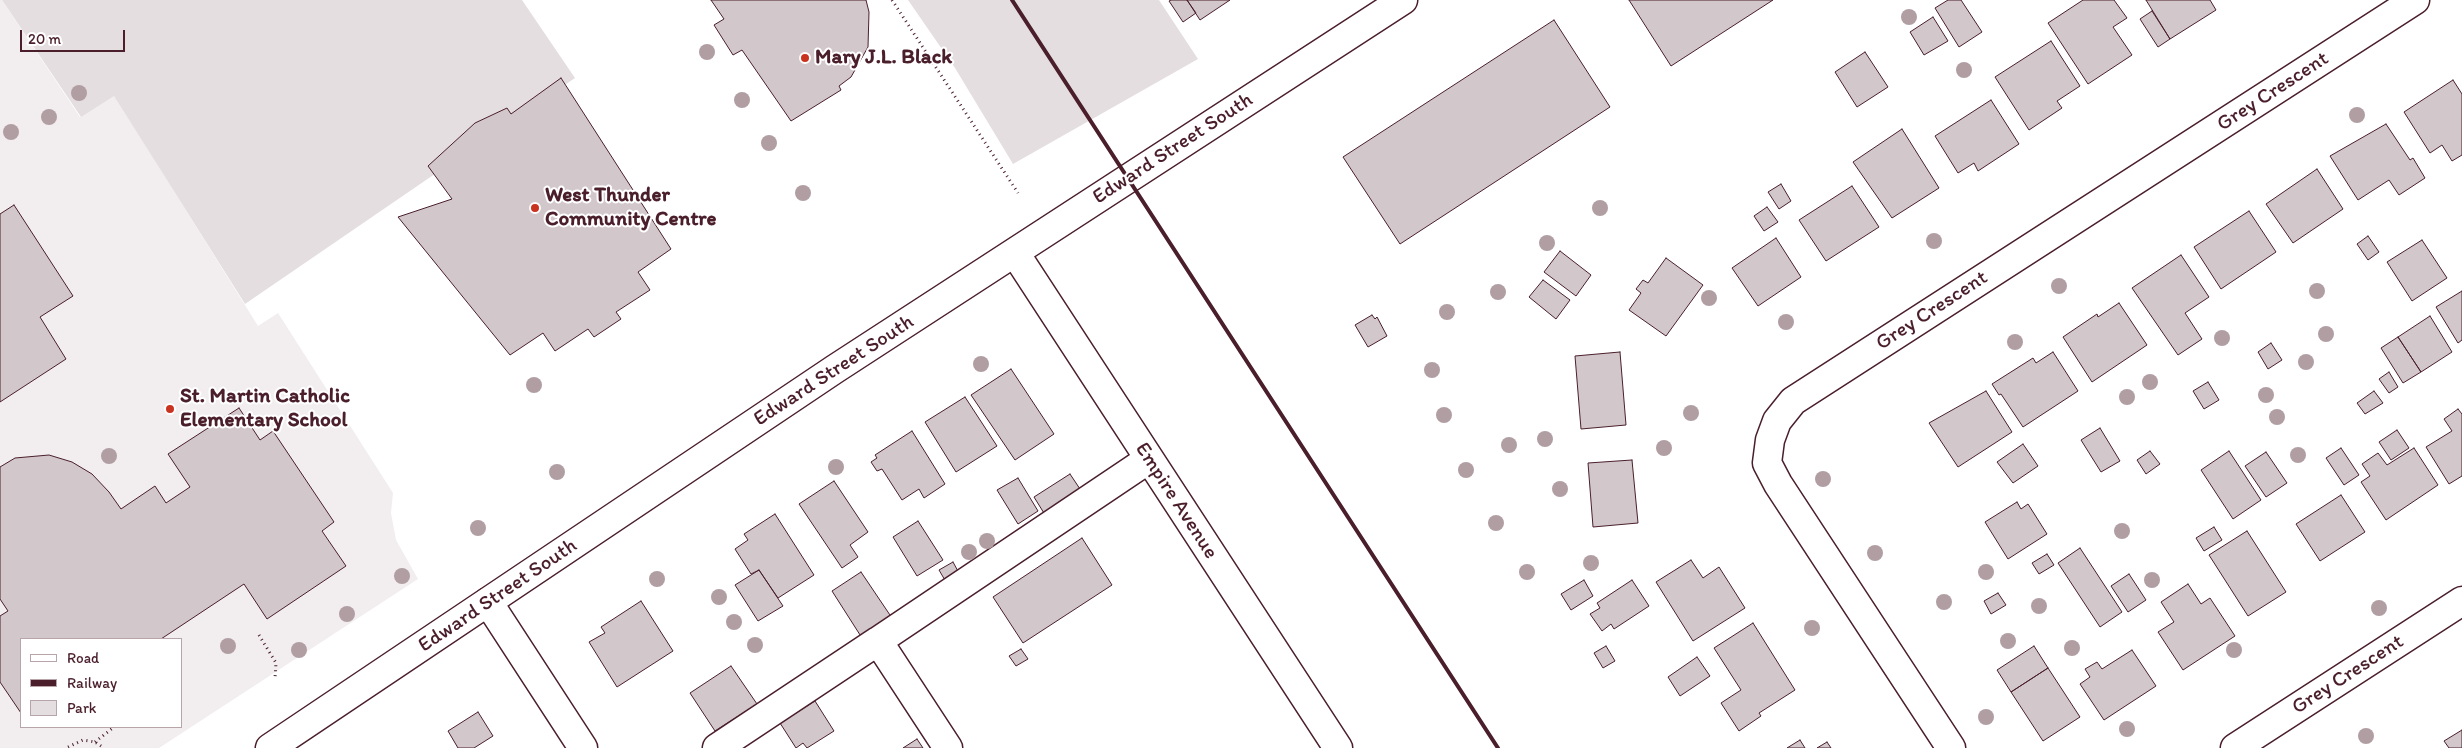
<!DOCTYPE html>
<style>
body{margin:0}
#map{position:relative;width:2462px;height:748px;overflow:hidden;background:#fff;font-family:Itim,sans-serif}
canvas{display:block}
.legend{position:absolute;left:20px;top:638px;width:162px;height:90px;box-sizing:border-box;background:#fff;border:1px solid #b7a5aa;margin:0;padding:6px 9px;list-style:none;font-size:15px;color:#4a1f2b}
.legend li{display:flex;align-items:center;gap:10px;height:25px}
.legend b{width:25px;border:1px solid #b7a5aa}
.scale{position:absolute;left:20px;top:30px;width:105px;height:22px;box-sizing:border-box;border:2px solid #4a1f2b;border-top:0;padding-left:6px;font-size:15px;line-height:18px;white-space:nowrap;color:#4a1f2b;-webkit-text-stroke:4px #fff;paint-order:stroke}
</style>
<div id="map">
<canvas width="2462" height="748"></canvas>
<ul class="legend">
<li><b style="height:6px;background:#fff"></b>Road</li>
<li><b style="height:6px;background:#4a1f2b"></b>Railway</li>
<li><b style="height:14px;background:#e5dee0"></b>Park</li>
</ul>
<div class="scale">20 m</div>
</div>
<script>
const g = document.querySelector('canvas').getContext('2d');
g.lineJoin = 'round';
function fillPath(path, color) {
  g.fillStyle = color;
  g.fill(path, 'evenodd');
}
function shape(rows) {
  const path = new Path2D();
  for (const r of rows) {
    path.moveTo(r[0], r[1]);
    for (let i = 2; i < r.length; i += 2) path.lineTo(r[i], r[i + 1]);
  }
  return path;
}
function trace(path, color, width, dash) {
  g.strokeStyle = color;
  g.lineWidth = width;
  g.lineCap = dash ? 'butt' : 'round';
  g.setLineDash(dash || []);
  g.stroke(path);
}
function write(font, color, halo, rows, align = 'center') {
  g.font = font + ' Itim,sans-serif';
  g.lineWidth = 4;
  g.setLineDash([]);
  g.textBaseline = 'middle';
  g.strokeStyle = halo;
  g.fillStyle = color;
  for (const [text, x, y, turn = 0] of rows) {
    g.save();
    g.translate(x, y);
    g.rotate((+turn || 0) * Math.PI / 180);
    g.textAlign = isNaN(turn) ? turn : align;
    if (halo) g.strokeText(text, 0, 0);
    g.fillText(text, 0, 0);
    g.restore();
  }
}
fillPath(shape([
 [0,0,2,0,80,117,114,95,258,326,278,313,393,493,391,513,396,540,418,579,159,748,0,748],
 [21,639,181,639,181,727,21,727]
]), '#f2eeef');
fillPath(shape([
 [2,0,522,0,575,78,245,304,114,96,81,117],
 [908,0,1159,0,1198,59,1013,164,955,68]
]), '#e5dee0');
const building = shape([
 [711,0,866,0,869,12,868,47,851,77,839,86,841,90,791,121,742,50,733,55,714,25,724,19,711,0],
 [1171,0,1187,0,1196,13,1183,22,1169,1,1171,0],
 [1187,0,1230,0,1200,20,1187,0],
 [1629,0,1773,0,1671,66,1629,0],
 [1948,0,1961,0,1982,32,1959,47,1935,8,1948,0],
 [2083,0,2114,0,2127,18,2113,27,2132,55,2088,84,2048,23,2083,0],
 [2146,0,2210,0,2216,10,2170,39,2146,0],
 [2152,11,2170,39,2158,47,2140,19,2152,11],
 [1933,17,1948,41,1924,55,1910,32,1933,17],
 [1554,20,1610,107,1400,244,1343,157,1554,20],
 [2051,41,2080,86,2057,101,2062,108,2029,130,1995,77,2051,41],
 [1865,52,1888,87,1857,107,1835,72,1865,52],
 [561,78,671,249,638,272,650,290,616,312,621,319,594,337,588,329,555,351,543,333,510,355,398,217,452,199,428,166,475,123,507,108,511,114,561,78],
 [2453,80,2462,94,2462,155,2452,161,2442,145,2430,153,2404,112,2453,80],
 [1991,100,2019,144,1978,171,1974,163,1958,173,1935,136,1991,100],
 [2386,124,2410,160,2413,158,2425,178,2399,195,2389,180,2358,200,2330,156,2386,124],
 [1902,129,1939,188,1892,218,1853,162,1902,129],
 [2317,169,2343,209,2293,243,2266,204,2317,169],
 [1781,184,1791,201,1779,209,1768,192,1781,184],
 [1852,186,1879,227,1826,261,1799,220,1852,186],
 [14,205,73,296,40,317,66,359,0,402,0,214,14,205],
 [1767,207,1778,222,1764,231,1754,216,1767,207],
 [2249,211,2276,252,2221,289,2194,247,2249,211],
 [2368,236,2379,252,2368,260,2357,244,2368,236],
 [1776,238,1801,277,1758,306,1732,268,1776,238],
 [2422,240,2447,278,2412,301,2387,262,2422,240],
 [1560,251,1591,275,1576,296,1544,272,1560,251],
 [2181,255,2209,297,2185,313,2202,339,2178,355,2132,288,2181,255],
 [1666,258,1703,285,1666,336,1629,310,1641,293,1636,289,1643,280,1648,283,1666,258],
 [1543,280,1570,300,1556,319,1529,297,1543,280],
 [2462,291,2462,340,2458,343,2436,307,2462,291],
 [2119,303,2147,345,2092,382,2063,337,2097,314,2098,317,2119,303],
 [1372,315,1375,319,1377,317,1387,336,1368,347,1355,325,1372,315],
 [2430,316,2452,352,2421,372,2398,337,2430,316],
 [2398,337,2421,372,2403,383,2381,348,2398,337],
 [2271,343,2282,360,2268,369,2258,352,2271,343],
 [1620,352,1626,425,1581,429,1575,356,1620,352],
 [2053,352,2078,391,2023,427,2001,394,1999,395,1992,384,2033,358,2036,363,2053,352],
 [1011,369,1054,434,1015,460,971,395,1011,369],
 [2389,372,2398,387,2389,393,2379,379,2389,372],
 [2208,382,2219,400,2204,409,2193,391,2208,382],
 [1986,391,2012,432,1958,467,1929,423,1986,391],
 [2374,391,2383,403,2365,414,2357,403,2374,391],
 [965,397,997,446,956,472,925,422,965,397],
 [239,408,260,440,273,431,334,522,322,531,346,566,267,619,244,584,161,639,21,639,21,713,0,682,0,616,8,611,0,599,0,467,15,458,49,455,72,462,92,474,109,492,121,509,155,486,166,503,190,487,168,454,239,408],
 [2458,409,2462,414,2462,476,2449,484,2426,447,2452,431,2444,419,2458,409],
 [2100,428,2120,461,2101,472,2081,440,2100,428],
 [2397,430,2409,448,2391,460,2379,442,2397,430],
 [912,431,945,484,924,498,919,489,902,500,882,469,877,471,871,462,877,458,875,455,912,431],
 [2023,444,2038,466,2013,483,1997,462,2023,444],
 [2341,448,2359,475,2344,485,2326,458,2341,448],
 [2414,448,2438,485,2386,520,2361,482,2370,476,2362,464,2378,453,2387,465,2414,448],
 [2150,451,2160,464,2146,474,2137,460,2150,451],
 [2229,451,2261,500,2233,519,2201,470,2229,451],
 [2266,452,2287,483,2266,497,2245,466,2266,452],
 [1632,460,1638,523,1593,527,1588,463,1632,460],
 [1070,474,1084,495,1047,518,1034,497,1070,474],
 [1018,478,1038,511,1018,524,997,490,1018,478],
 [834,481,868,532,850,545,858,557,842,568,799,504,834,481],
 [2341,495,2365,532,2320,561,2296,524,2341,495],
 [2017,502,2021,509,2028,504,2047,534,2008,559,1985,522,2017,502],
 [775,514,814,575,778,598,759,570,751,574,735,549,748,540,744,534,775,514],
 [918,521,943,560,917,576,893,537,918,521],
 [2214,527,2222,540,2204,551,2196,538,2214,527],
 [2247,531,2286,592,2248,616,2209,555,2247,531],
 [1082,538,1112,585,1023,643,993,597,1082,538],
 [2080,548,2122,612,2100,627,2058,563,2080,548],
 [2047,554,2054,565,2039,574,2032,563,2047,554],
 [1691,560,1703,578,1719,567,1745,608,1693,641,1656,582,1691,560],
 [953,562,959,573,946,582,939,570,953,562],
 [759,570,783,606,758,621,735,585,759,570],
 [861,572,892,618,862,638,832,591,861,572],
 [2129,574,2146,600,2128,612,2111,586,2129,574],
 [1584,580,1593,596,1571,610,1561,594,1584,580],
 [1632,580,1649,606,1614,629,1611,624,1602,631,1590,614,1600,608,1597,603,1632,580],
 [2188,584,2201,604,2210,598,2235,636,2183,670,2158,632,2174,622,2161,602,2188,584],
 [1998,593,2006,605,1991,614,1984,601,1998,593],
 [641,601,673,651,617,687,589,642,605,633,601,627,641,601],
 [1753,623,1795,690,1759,713,1761,716,1739,731,1721,703,1741,690,1714,648,1753,623],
 [1606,646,1615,661,1603,668,1594,653,1606,646],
 [2034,646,2048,668,2011,692,1997,670,2034,646],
 [1021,649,1028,659,1016,666,1009,656,1021,649],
 [2132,650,2156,686,2104,720,2080,684,2090,677,2085,669,2097,662,2102,669,2132,650],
 [1697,657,1710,676,1680,696,1668,677,1697,657],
 [731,666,757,704,715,731,690,693,731,666],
 [2048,668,2080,717,2043,741,2011,692,2048,668],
 [815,701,834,731,807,748,803,743,796,748,780,723,815,701],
 [478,712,493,736,474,748,458,748,448,731,478,712],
 [2462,730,2462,748,2449,748,2444,741,2462,730],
 [917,739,923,748,903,748,917,739],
 [1800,740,1805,748,1787,748,1800,740],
 [1827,742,1831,748,1817,748,1827,742]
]);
fillPath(building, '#d2c7cb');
trace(building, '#4a1f2b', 1);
const minor = shape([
 [1015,253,1338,748],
 [488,602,583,748],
 [717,748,878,641],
 [948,748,878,641,1149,459],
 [1951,748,1778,484,1767,463,1770,440,1777,421,1793,401,2415,0],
 [2235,748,2462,601]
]);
const major = shape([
 [270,748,835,369,1403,0]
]);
trace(minor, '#4a1f2b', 31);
trace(major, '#4a1f2b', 31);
trace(shape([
 [892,0,1018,193],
 [259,635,276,663,275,678],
 [95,742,114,727],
 [68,747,83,740,95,742,104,748]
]), '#4a1f2b', 3, [1, 4]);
trace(minor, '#fff', 28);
trace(major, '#fff', 28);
trace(shape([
 [1012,0,1498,748]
]), '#4a1f2b', 4);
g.fillStyle = '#b19ea3';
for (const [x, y] of [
 [1909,17],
 [707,52],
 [1964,70],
 [79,93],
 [742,100],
 [2357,115],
 [49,117],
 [11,132],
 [769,143],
 [803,193],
 [1600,208],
 [1934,241],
 [1547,243],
 [2059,286],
 [2317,291],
 [1498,292],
 [1709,298],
 [1447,312],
 [1786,322],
 [2326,334],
 [2222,338],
 [2015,342],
 [2306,362],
 [981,364],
 [1432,370],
 [2150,382],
 [534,385],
 [2266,395],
 [2127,397],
 [1691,413],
 [1444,415],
 [2277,417],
 [1545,439],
 [1509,445],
 [1664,448],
 [2298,455],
 [109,456],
 [836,467],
 [1466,470],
 [557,472],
 [1823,479],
 [1560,489],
 [1496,523],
 [478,528],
 [2122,531],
 [987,541],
 [969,552],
 [1875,553],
 [1591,563],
 [1527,572],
 [1986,572],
 [402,576],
 [657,579],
 [2152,580],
 [719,597],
 [1944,602],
 [2039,606],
 [2379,608],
 [347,614],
 [734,622],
 [1812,628],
 [2008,641],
 [755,645],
 [228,646],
 [2072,648],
 [299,650],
 [2234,650],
 [1986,717],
 [2127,729],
 [2366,736]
]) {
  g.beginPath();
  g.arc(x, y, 8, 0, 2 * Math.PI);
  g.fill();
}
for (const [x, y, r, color] of [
 [805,58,5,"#c8321e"],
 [535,208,5,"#c8321e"],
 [170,409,5,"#c8321e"]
]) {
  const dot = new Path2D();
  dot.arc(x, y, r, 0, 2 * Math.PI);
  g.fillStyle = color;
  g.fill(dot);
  trace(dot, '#fff', 2);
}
write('bold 21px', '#4a1f2b', '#fff', [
 ["Mary J.L. Black",815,58],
 ["West Thunder",545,196],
 ["Community Centre",545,220],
 ["St. Martin Catholic",180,397],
 ["Elementary School",180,421]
], 'left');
write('21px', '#4a1f2b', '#fff', [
 ["Grey Crescent",2273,92,-33],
 ["Edward Street South",1173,149,-33],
 ["Grey Crescent",1932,311,-33],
 ["Edward Street South",834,371,-33],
 ["Empire Avenue",1176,501,57],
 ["Edward Street South",498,596,-34],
 ["Grey Crescent",2348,675,-33]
]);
</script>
